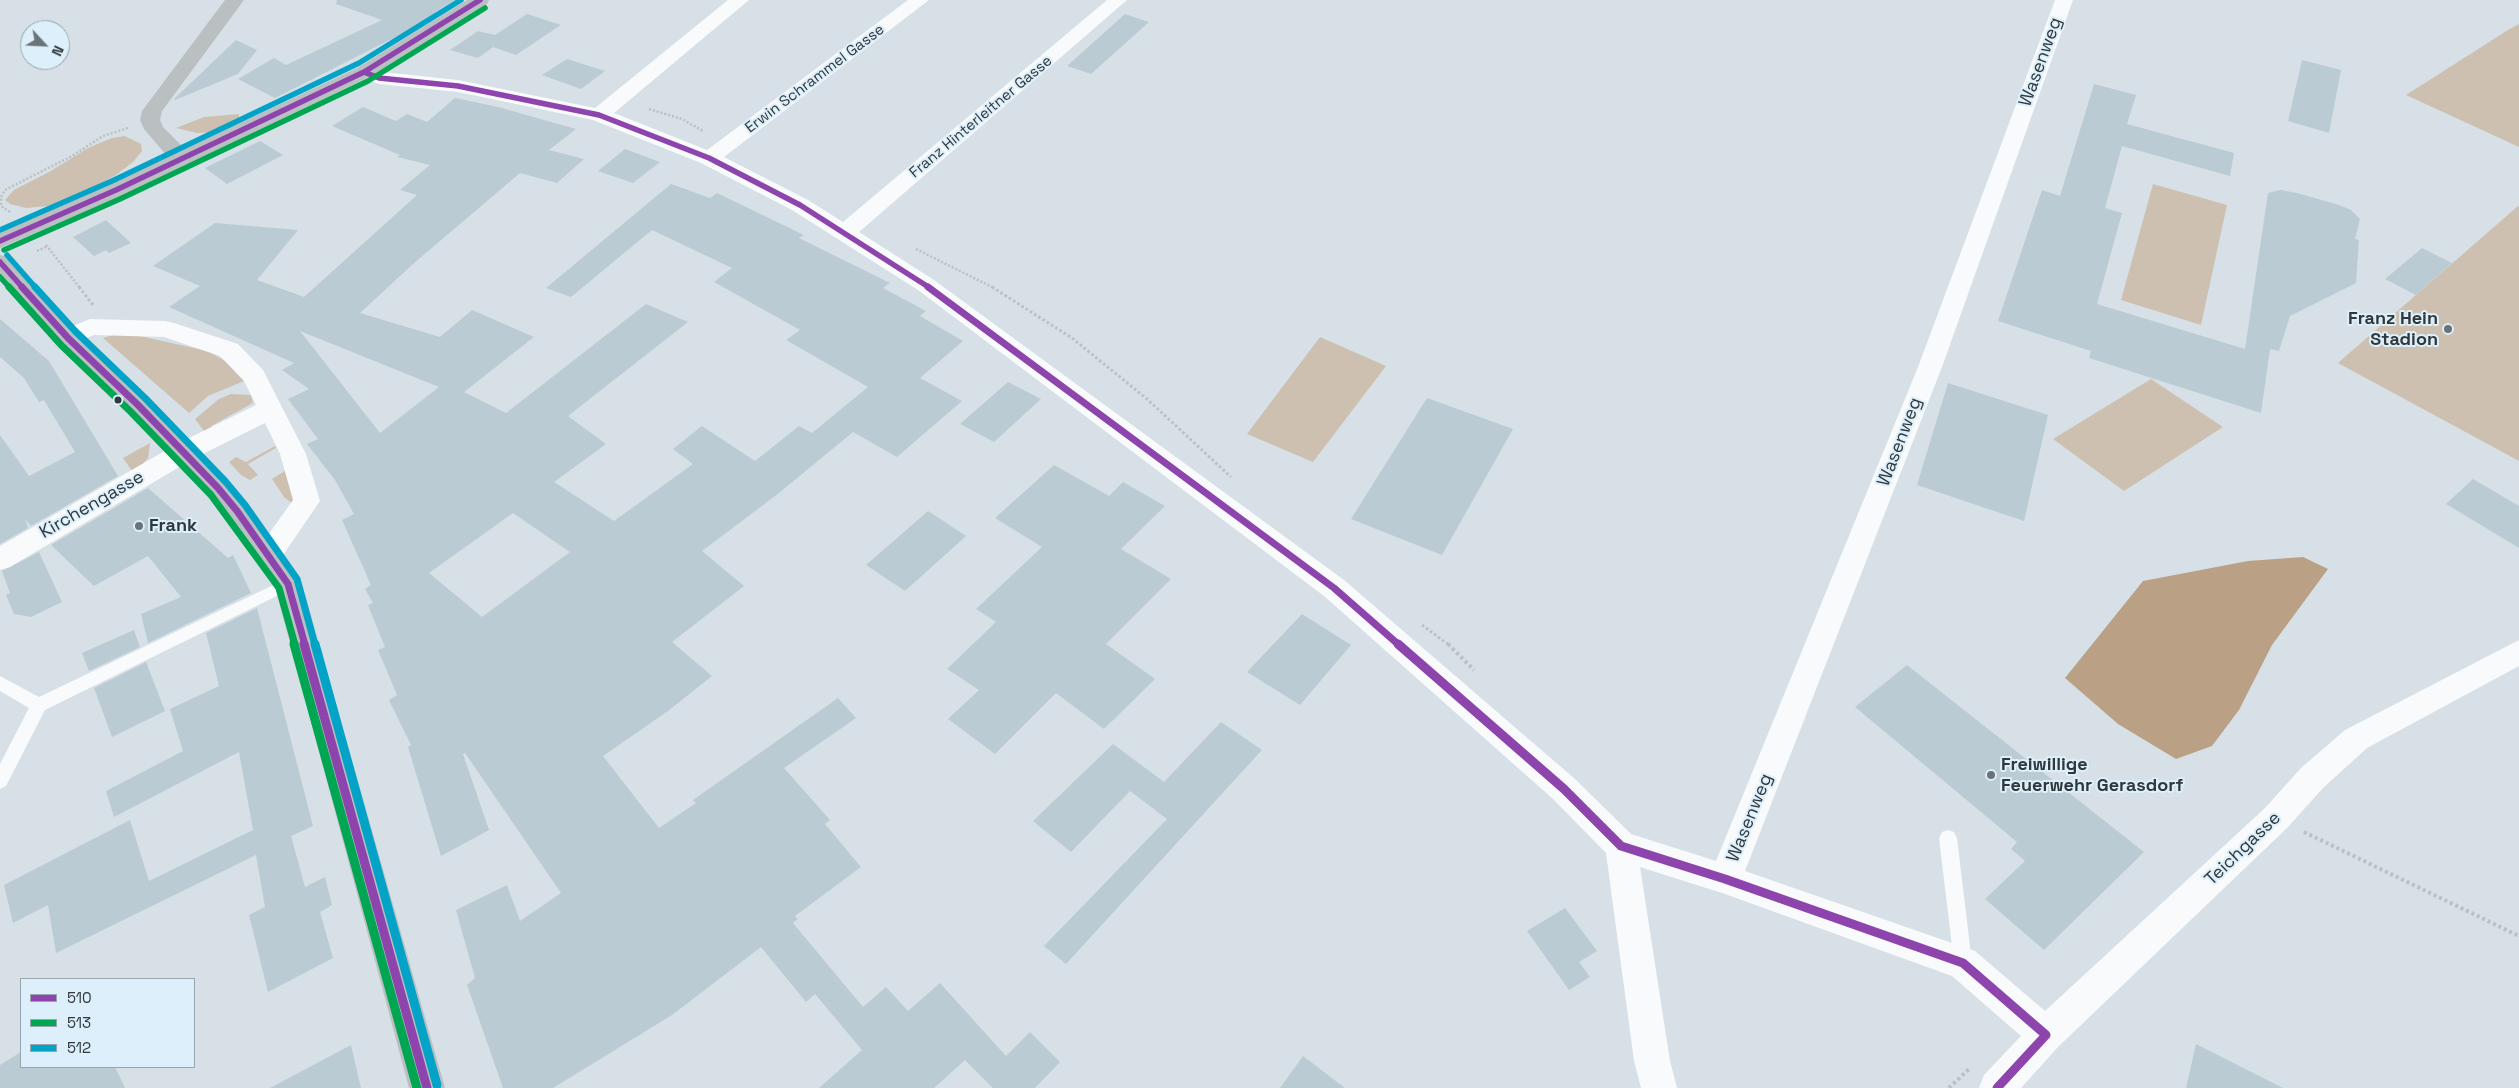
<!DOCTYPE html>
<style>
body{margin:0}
#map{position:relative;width:2519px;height:1088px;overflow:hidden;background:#d6e0e6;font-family:"Space Grotesk",sans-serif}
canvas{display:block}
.legend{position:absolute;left:20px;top:978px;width:175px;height:90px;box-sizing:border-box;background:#dceffa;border:1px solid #97a6ae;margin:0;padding:6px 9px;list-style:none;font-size:15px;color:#30383c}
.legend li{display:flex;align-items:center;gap:10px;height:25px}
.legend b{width:25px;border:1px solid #97a6ae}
.north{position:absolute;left:20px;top:20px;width:50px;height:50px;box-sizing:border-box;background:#dceffa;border:1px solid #97a6ae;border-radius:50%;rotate:115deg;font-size:14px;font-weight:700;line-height:20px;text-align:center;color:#30383c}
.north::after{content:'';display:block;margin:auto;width:18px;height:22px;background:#6a7378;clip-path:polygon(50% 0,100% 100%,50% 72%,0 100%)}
</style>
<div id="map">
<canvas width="2519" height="1088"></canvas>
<ul class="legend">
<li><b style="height:6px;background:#8e44ad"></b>510</li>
<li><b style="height:6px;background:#00a651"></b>513</li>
<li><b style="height:6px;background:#02a3c7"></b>512</li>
</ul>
<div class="north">N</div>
</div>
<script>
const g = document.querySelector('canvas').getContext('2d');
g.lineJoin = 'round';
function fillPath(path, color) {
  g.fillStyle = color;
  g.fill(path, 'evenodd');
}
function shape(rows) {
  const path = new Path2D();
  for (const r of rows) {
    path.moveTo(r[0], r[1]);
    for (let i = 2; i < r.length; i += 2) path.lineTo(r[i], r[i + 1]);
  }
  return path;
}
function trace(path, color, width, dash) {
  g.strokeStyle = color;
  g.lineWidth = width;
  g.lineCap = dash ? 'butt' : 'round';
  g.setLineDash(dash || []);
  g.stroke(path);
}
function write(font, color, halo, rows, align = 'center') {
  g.font = font + ' "Space Grotesk",sans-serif';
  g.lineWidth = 4;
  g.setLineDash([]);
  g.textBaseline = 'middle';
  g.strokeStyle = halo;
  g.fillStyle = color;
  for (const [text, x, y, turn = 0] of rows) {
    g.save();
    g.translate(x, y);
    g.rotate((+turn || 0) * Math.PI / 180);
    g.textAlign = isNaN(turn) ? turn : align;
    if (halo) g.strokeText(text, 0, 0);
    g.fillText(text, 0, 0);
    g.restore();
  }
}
fillPath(shape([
 [2519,24,2519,147,2406,95,2508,30],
 [239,114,239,121,234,127,215,132,197,133,176,128,204,117],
 [125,136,141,144,142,151,133,162,116,175,73,198,48,206,26,208,10,204,5,200,14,190,49,172,88,148,112,138],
 [2153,184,2227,205,2201,325,2121,300],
 [2518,206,2519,207,2519,461,2338,363],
 [116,334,131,334,207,351,231,364,244,381,208,396,189,413,103,338],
 [1320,337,1386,366,1313,462,1247,434],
 [2151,379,2223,427,2124,491,2053,439],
 [231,394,251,395,253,403,211,426,218,439,212,442,195,419,219,399],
 [150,443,148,458,142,465,132,471,123,458],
 [275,446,276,448,248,464,258,475,250,480,241,475,229,462,236,457,246,462],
 [288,469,293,499,293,504,284,497,272,479]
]), '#cdc0b1');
fillPath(shape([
 [2303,557,2328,569,2272,645,2239,710,2212,746,2176,759,2118,724,2065,678,2143,581,2248,561]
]), '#baa186');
fillPath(shape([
 [337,0,455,0,435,12,437,16,275,98,238,79,274,58,286,65,382,20,336,4],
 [527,14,561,25,516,55,493,47,478,58,450,50,478,31,495,35],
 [1125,14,1149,22,1091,74,1067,66],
 [236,40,257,50,238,74,175,100,174,99],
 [567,59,605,71,581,89,542,75],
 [2302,60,2341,70,2329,133,2288,121],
 [2094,84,2136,95,2127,124,2234,153,2230,176,2122,146,2105,208,2122,213,2097,304,2245,349,2268,193,2280,190,2297,193,2339,205,2351,210,2360,219,2355,239,2359,240,2356,283,2290,316,2279,351,2270,349,2261,413,2089,358,2091,351,1998,321,2042,190,2060,196],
 [455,98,498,107,576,129,549,150,584,159,557,183,520,173,413,264,360,313,440,337,472,310,534,337,464,392,506,413,646,304,688,322,568,416,606,444,554,482,614,521,693,464,673,449,702,426,755,461,799,426,812,433,868,387,786,340,800,330,714,282,732,268,652,230,571,297,546,288,671,184,710,198,717,193,804,235,799,238,890,283,883,288,926,311,920,316,963,341,920,378,962,401,897,457,853,432,779,493,702,551,744,586,672,642,712,676,668,711,603,756,659,828,696,803,693,800,838,698,856,718,784,768,830,820,825,824,861,867,795,916,798,919,793,923,863,1007,886,987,908,1011,940,983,1006,1056,1030,1032,1060,1062,1035,1088,993,1088,965,1060,934,1088,819,1088,862,1050,815,994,806,1002,761,947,672,1015,553,1088,503,1088,467,985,475,978,456,910,507,885,520,921,561,893,465,753,463,754,489,830,441,856,408,747,411,745,389,700,397,695,378,650,385,647,368,605,373,603,365,589,371,585,342,520,354,514,335,480,307,444,318,439,288,399,309,389,282,370,294,363,169,307,200,286,153,266,215,223,298,230,257,280,304,297,417,195,400,190,430,165,397,157,400,155,332,126,363,107,396,121,407,114,427,122],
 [300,331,439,387,380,433],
 [513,513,570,552,482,617,429,573],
 [260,141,283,155,227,184,205,168],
 [625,149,660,162,633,183,598,171],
 [106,220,131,243,109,253,106,250,94,256,73,237],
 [2422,248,2452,263,2416,295,2385,279],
 [0,319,49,361,118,476,31,526,25,519,28,528,0,544,0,435,29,476,75,452,44,400,39,402,24,378,0,357],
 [1008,382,1041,399,994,442,960,424],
 [1948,383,2048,415,2024,521,1917,485],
 [1427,398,1513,429,1442,555,1351,519],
 [1054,465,1109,496,1123,482,1165,506,1121,549,1171,579,1106,644,1155,679,1104,729,1056,693,995,754,948,719,979,690,947,669,996,622,976,609,1042,547,995,518],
 [2473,479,2519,506,2519,548,2446,504],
 [148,488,228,558,233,555,251,593,148,643,141,614,181,597,148,556,94,586,51,545],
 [928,511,966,536,905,591,866,565],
 [39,552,62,602,31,617,14,614,6,595,10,593,2,571],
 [257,608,313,826,291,836,305,887,325,877,332,905,320,912,333,958,268,992,249,915,265,907,256,855,56,953,48,905,13,923,4,885,130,820,149,881,253,830,239,752,114,817,106,791,183,751,170,709,219,686,206,633],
 [1302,614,1351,645,1300,705,1247,672],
 [134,630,140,647,89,671,82,653],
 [146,662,165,711,112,737,94,688],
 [1907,665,2144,852,2044,950,1985,899,2025,861,2011,849,2017,842,1855,707],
 [1221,722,1262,750,1066,964,1044,946,1167,819,1130,791,1071,852,1033,821,1113,744,1164,782],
 [1565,908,1597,951,1579,962,1590,977,1569,990,1527,931],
 [2196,1044,2283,1088,2186,1088],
 [351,1045,361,1088,270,1088],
 [21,1052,21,1067,115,1067,125,1088,0,1088,0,1065],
 [1303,1056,1345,1088,1280,1088]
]), '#bbcbd3');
trace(shape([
 [649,109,682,119,703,131],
 [10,212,1,206,1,197,5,190,72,156,103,136,128,128],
 [46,245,80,288],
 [916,249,994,288],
 [37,251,48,246]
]), '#bdc0c1', 2.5, [2, 2]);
trace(shape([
 [79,287,93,305],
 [992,287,1072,338,1147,399,1231,477],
 [1422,625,1449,645]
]), '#bdc0c1', 3, [2.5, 2.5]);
trace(shape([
 [1448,644,1474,670],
 [2304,832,2519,936],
 [1949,1088,1970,1068]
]), '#bdc0c1', 4, [3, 3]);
fillPath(shape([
 [288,578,293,580,296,584,293,588,45,710,6,786,0,789,0,764,29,708,0,691,0,676,39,697,288,578],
 [1948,830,1954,832,1957,838,1972,963,1970,969,1963,972,1956,969,1954,963,1939,838,1942,832,1948,830]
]), '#f9fafb');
fillPath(shape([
 [728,0,749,0,614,113,707,150,908,0,929,0,724,157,808,200,843,222,1107,0,1127,0,859,232,934,280,1344,580,1575,779,1631,834,1716,861,1918,367,2055,0,2073,0,1942,367,1745,871,1975,951,2045,1011,2265,808,2301,768,2345,730,2519,640,2519,666,2367,748,2323,788,2287,828,2058,1047,2021,1088,1979,1088,1984,1075,2021,1036,1952,976,1725,894,1640,867,1670,1061,1677,1088,1641,1088,1634,1061,1606,853,1553,799,1324,596,918,290,792,210,701,163,593,120,458,92,379,84,357,76,354,72,357,68,364,66,383,72,458,80,595,108,728,0],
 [90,319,165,321,174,323,238,344,263,370,306,454,320,501,277,564,267,567,257,564,253,556,293,500,280,454,265,423,193,459,10,567,0,570,0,546,175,445,256,405,244,381,220,356,164,337,94,335,68,346,59,344,56,338,59,332,90,319]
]), '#f9fafb');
fillPath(shape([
 [225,0,244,0,162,111,160,120,163,127,185,149,357,68,467,0,489,0,487,4,371,76,124,195,0,248,0,232,168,157,144,129,140,120,142,111,225,0],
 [0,255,8,257,77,332,147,399,227,481,247,504,298,576,302,584,445,1088,409,1088,275,587,227,518,209,495,129,411,59,344,0,277,0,255]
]), '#babfc2');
trace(shape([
 [364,72,379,78,458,86,599,115,709,158,800,205,930,288],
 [0,241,116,190,364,72,480,0],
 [0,262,23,288]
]), '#8e44ad', 5.5);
trace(shape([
 [22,287,68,338,138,405,218,488,237,511,288,584,305,645],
 [928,287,1334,588,1399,645]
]), '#8e44ad', 7);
trace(shape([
 [304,644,427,1088],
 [1398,644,1564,789,1621,846,1725,879,1963,963,2046,1035],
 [1997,1088,2046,1035]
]), '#8e44ad', 9);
trace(shape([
 [4,250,120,199,368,81,485,8],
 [0,277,10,288]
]), '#00a651', 5.5);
trace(shape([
 [9,287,61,345,131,412,211,495,279,588,295,645]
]), '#00a651', 7);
trace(shape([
 [294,644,417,1088]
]), '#00a651', 9);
trace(shape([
 [0,230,112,181,359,63,461,0],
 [7,255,36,288]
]), '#02a3c7', 5.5);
trace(shape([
 [35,287,75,331,145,398,225,481,245,505,297,579,315,645]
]), '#02a3c7', 7);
trace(shape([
 [315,644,437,1085]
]), '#02a3c7', 9);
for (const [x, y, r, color] of [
 [2448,329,5,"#6a7378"],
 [118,400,4.5,"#30383c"],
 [139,526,5,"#6a7378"],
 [1991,775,5,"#6a7378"]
]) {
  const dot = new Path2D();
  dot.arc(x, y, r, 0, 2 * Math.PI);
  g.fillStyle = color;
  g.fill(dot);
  trace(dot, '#dceffa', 2);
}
write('15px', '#30383c', '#dceffa', [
 ["Erwin Schrammel Gasse",815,79,-37],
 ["Franz Hinterleitner Gasse",981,117,-40]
]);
write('18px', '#30383c', '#dceffa', [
 ["Wasenweg",2041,62,-70],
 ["Wasenweg",1900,442,-69],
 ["Kirchengasse",92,505,-30],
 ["Wasenweg",1750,818,-68],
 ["Teichgasse",2243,849,-44]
]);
write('bold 18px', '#30383c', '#dceffa', [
 ["Franz Hein",2438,319,"right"],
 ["Stadion",2438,340,"right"],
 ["Frank",149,526],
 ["Freiwillige",2001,765],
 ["Feuerwehr Gerasdorf",2001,786]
], 'left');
</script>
